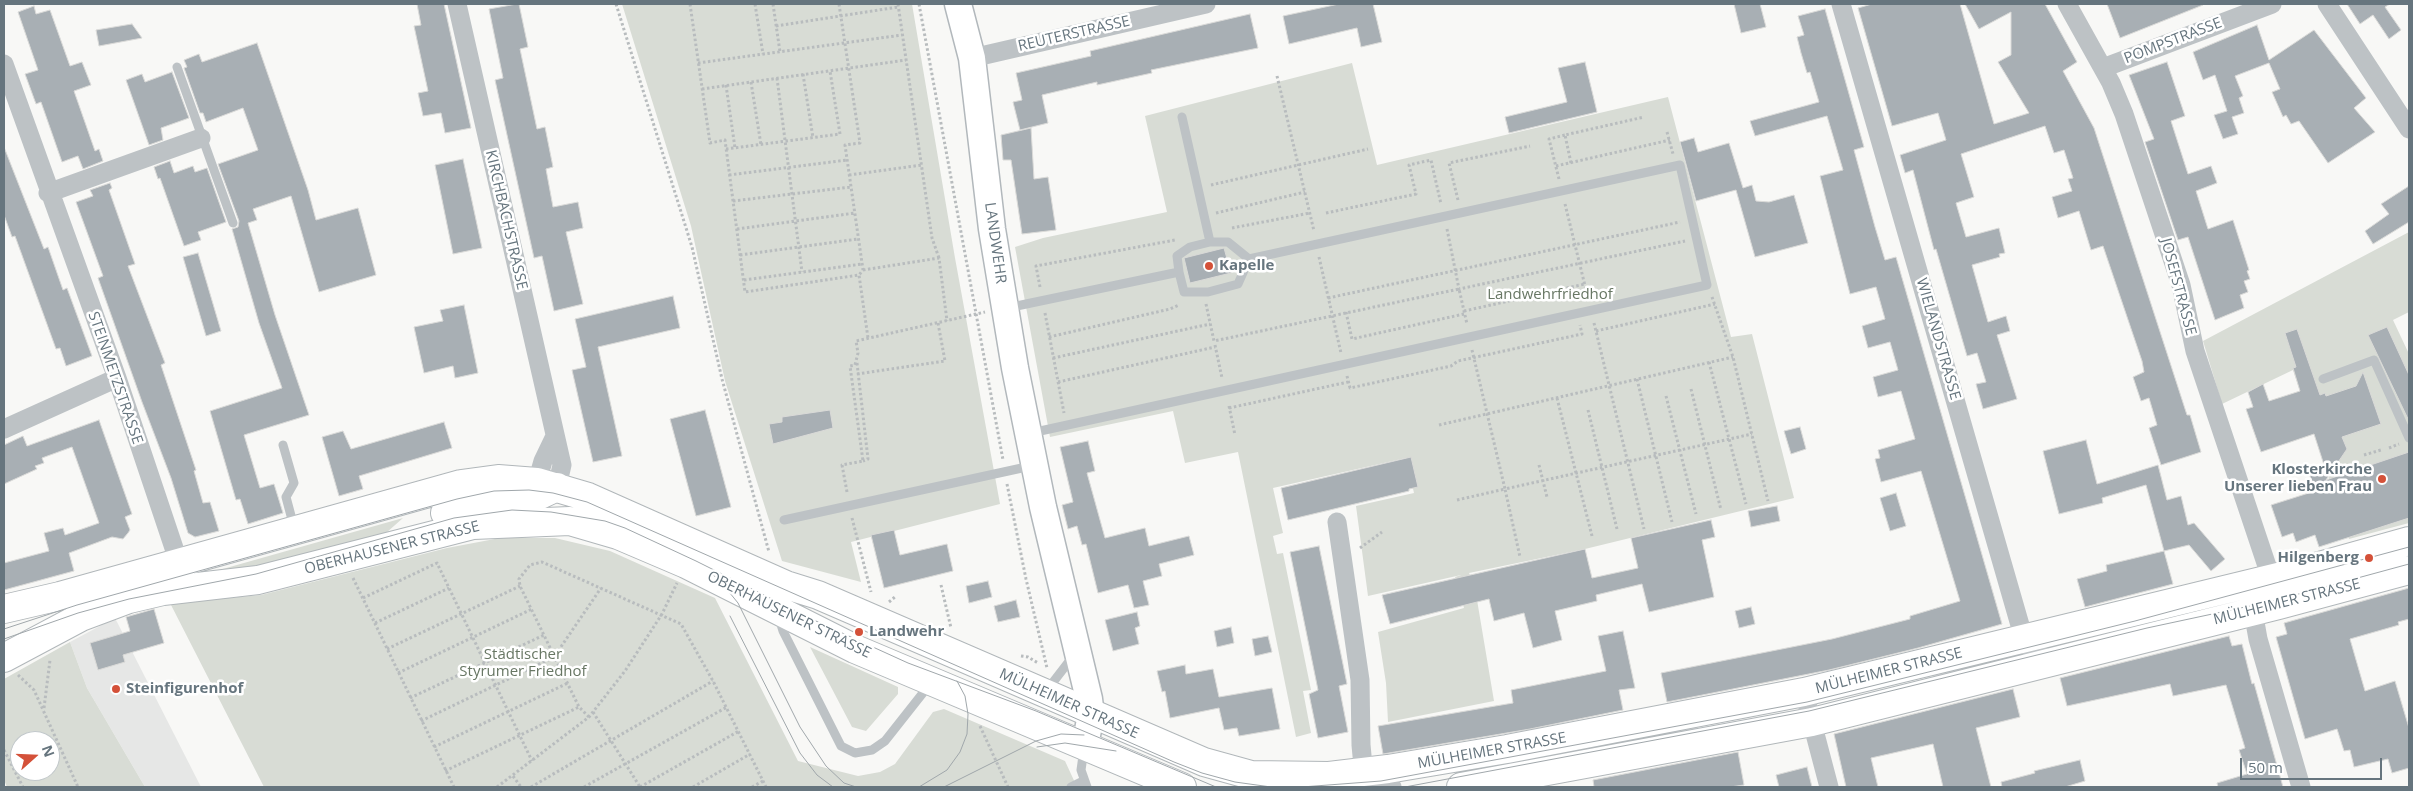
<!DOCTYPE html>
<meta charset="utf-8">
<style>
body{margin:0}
#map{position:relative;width:2413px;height:791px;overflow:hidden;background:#f8f8f6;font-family:"Open Sans",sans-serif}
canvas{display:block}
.frame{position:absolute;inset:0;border:5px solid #66757e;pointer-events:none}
.north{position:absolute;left:10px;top:731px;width:50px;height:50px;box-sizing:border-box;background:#fff;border:1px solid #c2c8cb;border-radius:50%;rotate:70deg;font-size:14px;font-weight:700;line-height:20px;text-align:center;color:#66757e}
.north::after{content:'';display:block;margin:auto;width:18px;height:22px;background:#d45139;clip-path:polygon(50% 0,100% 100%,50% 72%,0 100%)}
.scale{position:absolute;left:2240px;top:758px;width:142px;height:22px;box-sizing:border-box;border:2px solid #66757e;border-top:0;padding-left:6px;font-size:15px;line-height:18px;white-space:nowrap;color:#66757e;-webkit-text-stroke:4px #fff;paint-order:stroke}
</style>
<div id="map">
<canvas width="2413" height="791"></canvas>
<div class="frame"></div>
<div class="north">N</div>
<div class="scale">50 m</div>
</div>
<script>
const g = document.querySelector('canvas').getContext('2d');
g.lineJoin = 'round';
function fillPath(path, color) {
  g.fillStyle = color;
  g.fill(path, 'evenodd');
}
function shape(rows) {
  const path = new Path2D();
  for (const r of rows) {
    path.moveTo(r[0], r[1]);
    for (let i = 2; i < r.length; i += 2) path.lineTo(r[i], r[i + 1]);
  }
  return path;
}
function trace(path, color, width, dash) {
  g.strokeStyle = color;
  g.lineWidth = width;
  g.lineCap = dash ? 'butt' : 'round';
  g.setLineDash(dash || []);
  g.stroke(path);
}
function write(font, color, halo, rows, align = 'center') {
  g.font = font + ' "Open Sans",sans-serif';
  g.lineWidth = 5;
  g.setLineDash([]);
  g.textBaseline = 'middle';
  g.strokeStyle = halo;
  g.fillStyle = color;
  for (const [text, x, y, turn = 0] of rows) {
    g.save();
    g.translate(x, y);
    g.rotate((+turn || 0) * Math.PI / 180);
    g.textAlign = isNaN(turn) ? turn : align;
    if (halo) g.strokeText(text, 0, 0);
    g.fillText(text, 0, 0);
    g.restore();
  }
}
fillPath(shape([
 [115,618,201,787,145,787,87,688,70,642]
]), '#e6e7e6');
fillPath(shape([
 [622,4,912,4,955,258,1000,504,851,542,861,582,782,561,725,381,691,226],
 [1352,63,1377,165,1668,97,1731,337,1752,334,1794,498,1585,549,1469,573,1475,588,1494,701,1388,722,1386,683,1378,632,1464,608,1455,577,1461,575,1368,596,1356,506,1414,493,1406,458,1273,488,1283,533,1273,536,1277,554,1283,553,1311,690,1303,691,1311,733,1296,737,1238,452,1185,463,1173,411,1050,437,1015,247,1043,238,1167,212,1145,116],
 [2409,232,2409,312,2393,320,2409,354,2409,523,2349,539,2293,370,2222,404,2203,341],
 [403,518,386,533,259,569,198,576],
 [500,538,555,538,610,551,715,598,798,761,858,776,880,772,895,764,933,712,944,709,1065,761,1077,787,264,787,170,603,261,595,447,548],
 [70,642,87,688,145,787,7,787,4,780,4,679],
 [20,741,50,741,50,771,20,771],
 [810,647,898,687,898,694,866,731,852,727]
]), '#d8dcd5');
const building = shape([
 [417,4,444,4,471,128,445,133,441,113,423,116,418,93,428,91,414,26,421,25,417,4],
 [517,4,519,4,528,47,520,49,537,129,545,127,553,167,546,169,553,207,578,202,583,228,566,232,583,304,554,311,542,256,534,258,495,80,503,78,489,9,517,4],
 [1339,4,1373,4,1382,42,1361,47,1357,28,1289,44,1283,16,1339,4],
 [1734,4,1760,4,1766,27,1741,33,1734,4],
 [1872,4,1960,4,1994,124,2029,113,1998,62,2011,55,2011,12,1979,29,1965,4,2045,4,2077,62,2063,71,2094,128,2187,415,2190,415,2201,452,2161,465,2149,428,2157,425,2149,398,2141,401,2133,377,2144,372,2142,361,2103,246,2091,250,2079,211,2058,218,2052,197,2072,191,2068,179,2073,178,2064,150,2054,153,2045,126,1961,154,1974,197,1956,203,1966,237,1999,228,2005,253,1999,254,2000,257,1972,265,1988,322,2006,316,2010,331,1997,335,2017,399,1983,409,1976,384,1986,382,1977,353,1967,356,1936,249,1934,250,1913,170,1905,173,1900,155,1946,140,1938,113,1892,126,1858,8,1872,4],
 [2107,4,2203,4,2203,5,2120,38,2107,4],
 [2347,4,2390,4,2385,7,2401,30,2389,39,2373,15,2360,24,2347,4],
 [34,6,36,14,50,10,70,66,82,62,91,85,74,91,95,151,99,149,103,161,83,169,78,156,62,162,41,102,36,104,25,74,38,70,18,12,34,6],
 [1825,9,1864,147,1854,150,1875,227,1885,260,1896,257,2002,624,1918,648,1829,670,1667,702,1661,673,1832,639,1910,619,1910,616,1960,601,1921,471,1881,482,1875,459,1880,458,1878,450,1915,439,1901,391,1878,397,1873,377,1898,370,1890,342,1868,348,1862,326,1885,319,1876,287,1850,294,1820,176,1843,170,1827,116,1755,136,1750,121,1819,102,1810,72,1807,73,1801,53,1797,37,1804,35,1798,16,1825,9],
 [1250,14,1258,48,1151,70,1152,73,1097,85,1097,82,1042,95,1048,123,1020,130,1013,102,1022,100,1016,73,1091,56,1090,51,1250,14],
 [132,24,142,38,99,46,96,30,132,24],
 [2257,25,2269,60,2314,30,2366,98,2354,108,2375,132,2328,163,2299,121,2291,124,2286,115,2283,117,2272,92,2280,89,2269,63,2235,76,2243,96,2239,98,2244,113,2232,117,2238,134,2223,139,2214,115,2227,111,2215,75,2203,80,2193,52,2257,25],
 [257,43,308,190,316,220,358,208,376,275,319,292,291,196,253,209,257,220,248,223,275,315,309,415,244,435,260,488,274,484,283,513,248,524,240,499,236,500,210,411,282,388,259,323,232,229,238,227,239,221,218,164,258,150,243,108,206,122,203,113,200,113,184,68,187,67,184,60,199,54,202,62,257,43],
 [1585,62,1597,112,1509,133,1505,117,1567,102,1558,68,1585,62],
 [2167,62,2185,116,2171,121,2188,174,2211,166,2217,183,2196,191,2208,229,2233,220,2249,270,2247,271,2250,279,2244,281,2248,292,2240,295,2244,308,2215,320,2188,237,2178,240,2145,142,2154,139,2129,75,2167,62],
 [172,72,189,118,161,128,163,140,149,145,126,80,142,74,145,82,172,72],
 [1031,128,1034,179,1048,177,1056,230,1022,234,1011,160,1003,160,1001,135,1031,128],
 [1694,138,1698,152,1729,143,1743,188,1752,185,1756,201,1769,202,1794,195,1808,243,1755,257,1736,190,1696,201,1680,142,1694,138],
 [4,147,44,249,48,247,63,290,67,288,92,356,66,366,60,348,56,349,15,236,12,237,4,215,4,147],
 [463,159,482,248,453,254,435,165,463,159],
 [170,161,174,173,193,166,195,172,207,168,226,222,198,232,201,240,184,246,160,178,158,179,154,167,170,161],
 [110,183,112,188,109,190,135,264,128,266,165,363,161,365,196,470,194,471,203,503,210,502,219,531,195,537,188,533,171,478,142,402,98,278,103,276,76,202,93,196,90,190,110,183],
 [2409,186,2409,222,2373,244,2365,231,2389,214,2381,204,2409,186],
 [1224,248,1231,273,1190,283,1184,258,1224,248],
 [198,253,221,331,206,336,183,257,198,253],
 [673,296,680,328,598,347,622,456,593,462,572,370,586,367,575,319,673,296],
 [464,305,478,373,455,378,453,366,424,373,414,327,443,321,440,310,464,305],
 [2387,327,2409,375,2409,421,2368,335,2387,327],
 [2297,329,2320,395,2325,393,2326,396,2356,386,2363,372,2381,424,2342,437,2347,449,2326,480,2409,452,2409,518,2319,547,2315,535,2296,542,2293,533,2282,537,2271,505,2315,491,2309,473,2325,468,2314,434,2261,452,2246,409,2253,407,2248,392,2263,384,2269,401,2300,391,2293,368,2296,367,2285,333,2297,329],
 [705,410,731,507,696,516,670,419,705,410],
 [830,410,833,428,773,444,769,424,782,422,782,417,830,410],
 [99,420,132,514,125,517,130,530,128,533,123,539,112,537,69,553,74,571,4,590,4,563,49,551,44,533,63,528,65,535,99,523,72,447,42,458,44,463,35,466,37,469,4,484,4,445,23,436,27,446,99,420],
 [444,422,452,448,359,476,363,489,339,496,322,437,343,431,351,449,444,422],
 [1800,427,1806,449,1791,454,1784,431,1800,427],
 [2086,440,2097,484,2158,465,2167,500,2181,496,2188,525,2194,523,2225,559,2211,571,2189,545,2164,551,2146,485,2102,498,2103,503,2059,514,2043,451,2086,440],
 [1088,441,1095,471,1087,473,1105,538,1145,528,1149,546,1189,536,1194,555,1159,564,1162,576,1143,581,1149,605,1134,608,1128,585,1098,593,1086,544,1082,545,1077,526,1068,529,1062,505,1073,502,1060,447,1088,441],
 [1411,457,1418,487,1409,489,1409,491,1288,520,1281,488,1411,457],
 [1896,493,1906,526,1890,531,1880,498,1896,493],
 [1777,506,1780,521,1751,527,1748,511,1777,506],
 [1711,520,1715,537,1702,540,1714,597,1649,612,1642,584,1596,595,1597,601,1555,611,1562,640,1533,648,1524,613,1494,621,1489,599,1390,624,1382,595,1585,549,1592,578,1638,568,1631,538,1711,520],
 [894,530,900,555,947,544,953,571,884,588,871,535,894,530],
 [1319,546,1347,684,1339,686,1348,732,1318,738,1309,694,1318,690,1290,552,1319,546],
 [2164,551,2173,584,2085,607,2077,579,2107,571,2106,565,2164,551],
 [988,581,992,597,969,603,966,586,988,581],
 [2409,588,2409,619,2398,622,2399,625,2350,639,2365,691,2395,681,2409,728,2409,768,2392,773,2388,759,2354,767,2350,750,2344,751,2337,729,2305,739,2276,637,2287,634,2284,623,2409,588],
 [1016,600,1020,617,998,622,994,606,1016,600],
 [1751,607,1755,624,1739,628,1735,611,1751,607],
 [154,609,164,643,123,655,125,662,98,670,90,643,130,631,126,617,154,609],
 [1137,612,1140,626,1135,628,1139,644,1113,651,1105,620,1137,612],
 [1231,627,1234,643,1217,647,1214,631,1231,627],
 [1623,631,1635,688,1619,690,1623,710,1530,729,1383,754,1378,726,1513,703,1511,690,1606,671,1598,636,1623,631],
 [1268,636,1272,652,1255,656,1252,639,1268,636],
 [2229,636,2232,646,2242,644,2252,684,2254,683,2283,787,2218,787,2217,783,2247,774,2239,750,2245,748,2226,685,2173,696,2170,684,2067,706,2060,678,2229,636],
 [1185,665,1186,674,1213,669,1219,697,1272,688,1280,729,1239,736,1237,728,1224,730,1219,708,1170,718,1165,691,1162,692,1157,671,1185,665],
 [2013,689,2020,717,1976,728,1991,787,1943,787,1933,744,1871,758,1878,787,1846,787,1834,734,2013,689],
 [1738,752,1744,785,1730,787,1594,787,1593,780,1738,752],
 [2080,760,2085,781,2065,787,2002,787,2001,782,2035,773,2034,771,2080,760],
 [1807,767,1812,787,1779,787,1776,775,1807,767]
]);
fillPath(building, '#a8afb4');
trace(building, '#dadad8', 1);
const secondary = shape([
 [958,4,972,58,992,229,1015,368,1043,507,1089,699,1091,715,1085,745]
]);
const primary = shape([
 [445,513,489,504,527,501,557,487],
 [4,609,60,596,461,484,498,479,537,482,588,497,786,585,818,595,1204,762,1251,775,1329,776,1388,769,1507,749,1804,692,2298,572,2409,541],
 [4,658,81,617,129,599,163,591,258,580,473,525,570,521,618,535,686,564,855,649,1182,787],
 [1461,787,1812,722,2279,605,2409,570]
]);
trace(secondary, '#b2b8bc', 29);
trace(primary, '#b1b7ba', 30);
trace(shape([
 [616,4,692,247,722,379,769,552],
 [690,4,710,143,725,140,745,292,859,275,868,338],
 [755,4,763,54],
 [773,4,780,52],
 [839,4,860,143,845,145,863,270,859,275],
 [898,4,932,238,939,258],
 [919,4,1003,460],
 [776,26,898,7],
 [698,63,902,35],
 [803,74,813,138],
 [1277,76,1314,231],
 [777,78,802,272],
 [751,82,761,145],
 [726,85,735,148],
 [702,89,906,60],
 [1667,132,1673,154],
 [726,149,840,134,830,71],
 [1571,163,1565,135,1644,117],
 [1556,166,1670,140],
 [729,175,847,160],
 [849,175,922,165],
 [1559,179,1549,139,1565,135],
 [1211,185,1368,149],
 [1458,200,1449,163,1530,146],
 [733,201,851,187],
 [1565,204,1588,298],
 [1216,213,1305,192],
 [1326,213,1416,194,1409,165,1431,160,1441,204],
 [1232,228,1310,213],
 [737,229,855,213],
 [1447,229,1459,289,1685,241],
 [740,255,858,239],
 [1319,257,1341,353],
 [863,270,939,258,947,321],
 [744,280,862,264],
 [1040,287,1036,266,1175,240],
 [1712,297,1733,357,1768,501],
 [1328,298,1680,222],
 [1206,304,1214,341,1459,289,1467,324],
 [1464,311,1585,284],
 [1346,312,1352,339,1464,314],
 [1045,313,1064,413],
 [1594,323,1644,529],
 [1596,331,1715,304],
 [1049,337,1170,309,1179,305],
 [1215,345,1222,378],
 [1472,350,1505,489,1752,434],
 [1053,358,1210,324],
 [1709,362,1746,504],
 [857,363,868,459,863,461],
 [857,374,945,361,938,323],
 [1347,376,1350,388,1451,366,1458,361,1582,334,1580,325],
 [1637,379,1672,522],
 [1058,382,1215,347],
 [1691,389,1721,510],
 [1666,396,1696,514],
 [1557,398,1592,536],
 [1229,406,1235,435],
 [1229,408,1348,382],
 [1588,410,1617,529],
 [1439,425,1733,357],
 [2389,448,2399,444],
 [2364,455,2381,450],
 [1539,465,1547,497],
 [1007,484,1026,579,1047,668],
 [847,492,842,465,863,461,850,366,855,365,858,353,856,341,985,312],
 [1457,500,1505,489,1520,557],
 [852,518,871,592],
 [1360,548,1382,532],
 [353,578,454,787],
 [941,585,951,628],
 [363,598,437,563,532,761],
 [889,602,896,596],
 [375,623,449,588],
 [387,649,520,586],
 [1021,656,1028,657,1038,663],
 [398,673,532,609],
 [18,675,34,690,78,787],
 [410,698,544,635],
 [44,708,50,660],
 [593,712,640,787],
 [589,717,579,707,520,586,519,579,530,565,542,562,681,624,713,681,766,787],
 [421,721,554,657,601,588],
 [980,726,1008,787],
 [434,747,568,683],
 [4,750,23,787],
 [445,771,579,707],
 [513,776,521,787],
 [497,787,589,717,625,671,662,614,677,583],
 [531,787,713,681],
 [584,787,727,707],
 [640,787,739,731],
 [693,787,750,754],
 [752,787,763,781]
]), '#b8bcbe', 3, [2.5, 2.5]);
trace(shape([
 [177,67,233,223],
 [1182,117,1210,242],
 [1007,308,1179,272,1184,292,1208,292,1238,284,1249,259],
 [2323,379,2374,360,2409,438],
 [1031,433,1707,285,1680,165,1249,259,1228,242,1210,242,1190,247,1177,256,1179,272],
 [283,445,294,483,286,497,294,527],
 [784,520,1031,466],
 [779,618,783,631,841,746,855,753,872,750,885,741,930,684],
 [1047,690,1074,655],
 [1084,749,1081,770,1087,787],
 [1071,787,1083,781]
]), '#bdc2c5', 9);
trace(shape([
 [457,4,562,465,557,487],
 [1841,4,2024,639,2030,648,2051,662],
 [2067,4,2111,83,2124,114,2181,285,2195,351,2271,578,2263,586,2253,611,2258,639,2301,787],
 [2327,4,2409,129],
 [972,58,1206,4],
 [4,64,117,378,179,563],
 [2103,68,2272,4],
 [48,193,201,138],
 [4,429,117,378],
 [537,482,543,461,555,436],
 [1337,522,1360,680,1361,745,1365,787],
 [1804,692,1829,787],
 [1363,773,1392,787]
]), '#bdc2c5', 19);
trace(secondary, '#fff', 26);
trace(primary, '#fff', 28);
trace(shape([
 [710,572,721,582,738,603,800,727,826,766,844,783,856,787],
 [730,616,800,753,817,775,833,787],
 [4,629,77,605,457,499,494,491,529,490,553,493,587,502,1174,762,1202,773,1235,782,1271,787],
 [4,639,78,613,129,599,256,574,454,518,512,510,551,512,605,521,625,528,696,561,818,622,908,663,1036,711,1216,787],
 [1037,747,1065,743,1116,751],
 [919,787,947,770,960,752,967,734,968,714,965,696,957,681],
 [944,787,1036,741,1061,734,1084,735],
 [1302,787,1381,781,1807,702,2135,621,2409,547],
 [1405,787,1809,711,2147,628,2273,601,2409,564]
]), '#a0a7ab', 1);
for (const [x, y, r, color] of [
 [1209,266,5,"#d45139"],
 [2382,479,5,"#d45139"],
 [2369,558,5,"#d45139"],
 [859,632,5,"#d45139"],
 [116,689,5,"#d45139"]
]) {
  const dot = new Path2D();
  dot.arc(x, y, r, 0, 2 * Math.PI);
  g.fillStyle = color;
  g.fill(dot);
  trace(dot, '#fff', 2);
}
write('15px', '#66757e', '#fff', [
 ["REUTERSTRASSE",1074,34,-13],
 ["POMPSTRASSE",2173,41,-21],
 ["KIRCHBACHSTRASSE",506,220,77],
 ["LANDWEHR",995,243,82],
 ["JOSEFSTRASSE",2178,287,75],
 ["WIELANDSTRASSE",1938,339,74],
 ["STEINMETZSTRASSE",115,378,71],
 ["OBERHAUSENER STRASSE",392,548,-14],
 ["MÜLHEIMER STRASSE",2287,602,-14],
 ["OBERHAUSENER STRASSE",789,615,26],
 ["MÜLHEIMER STRASSE",1889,671,-14],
 ["MÜLHEIMER STRASSE",1069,704,24],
 ["MÜLHEIMER STRASSE",1492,751,-10]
]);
write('bold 15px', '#66757e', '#fff', [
 ["Kapelle",1219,266],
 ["Klosterkirche",2372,470,"right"],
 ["Unserer lieben Frau",2372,487,"right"],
 ["Hilgenberg",2359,558,"right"],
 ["Landwehr",869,632],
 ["Steinfigurenhof",126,689]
], 'left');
write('15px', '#687764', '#fff', [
 ["Landwehrfriedhof",1550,295],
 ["Städtischer",523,655],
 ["Styrumer Friedhof",523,672]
]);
</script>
